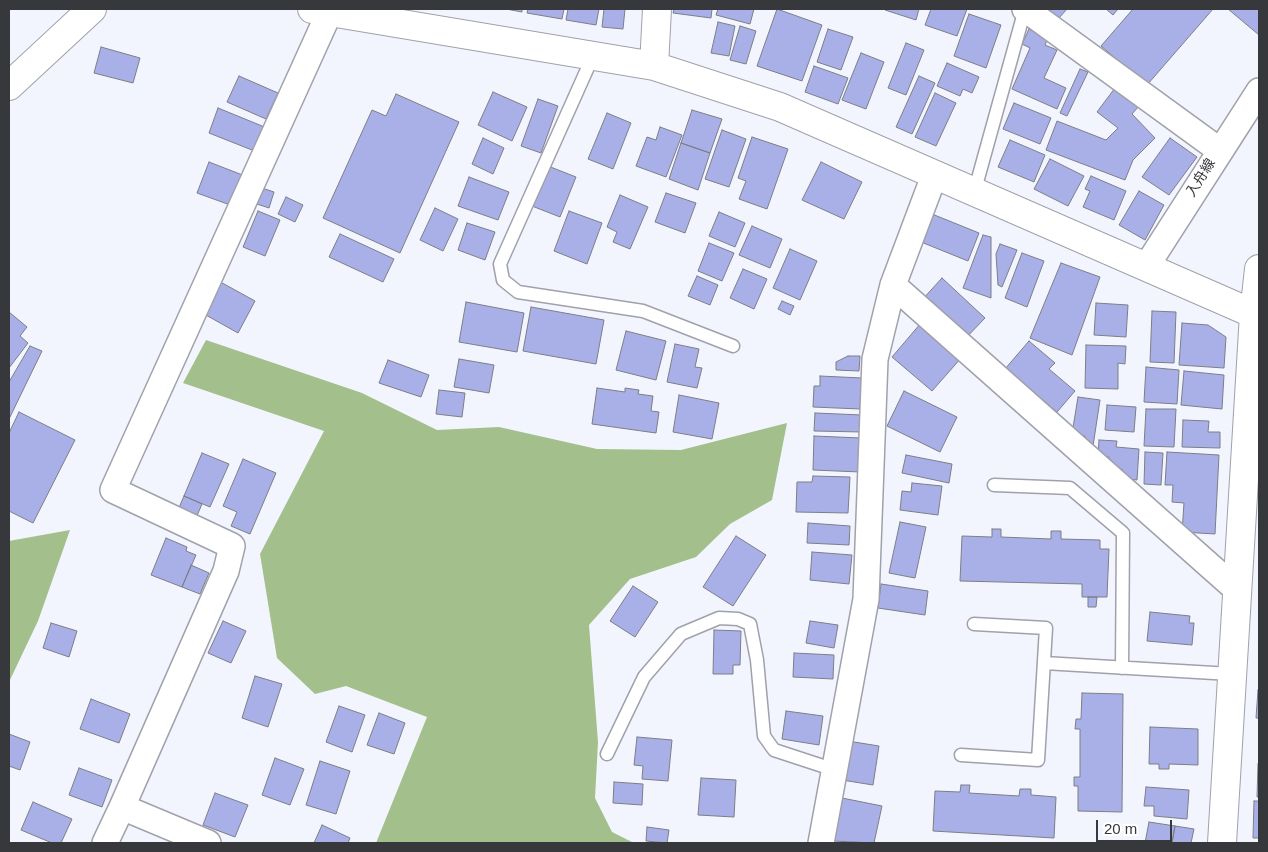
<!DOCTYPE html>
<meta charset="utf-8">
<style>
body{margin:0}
#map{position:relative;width:1268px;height:852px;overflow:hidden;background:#f3f5fe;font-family:Helvetica,sans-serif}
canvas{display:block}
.frame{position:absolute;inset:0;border:10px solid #37383b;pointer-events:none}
.scale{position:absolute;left:1096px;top:820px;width:76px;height:22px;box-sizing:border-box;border:2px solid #37383b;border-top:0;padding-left:6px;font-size:15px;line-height:18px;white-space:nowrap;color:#37383b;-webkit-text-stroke:4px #fff;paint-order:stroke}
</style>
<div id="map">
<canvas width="1268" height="852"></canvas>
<div class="frame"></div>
<div class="scale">20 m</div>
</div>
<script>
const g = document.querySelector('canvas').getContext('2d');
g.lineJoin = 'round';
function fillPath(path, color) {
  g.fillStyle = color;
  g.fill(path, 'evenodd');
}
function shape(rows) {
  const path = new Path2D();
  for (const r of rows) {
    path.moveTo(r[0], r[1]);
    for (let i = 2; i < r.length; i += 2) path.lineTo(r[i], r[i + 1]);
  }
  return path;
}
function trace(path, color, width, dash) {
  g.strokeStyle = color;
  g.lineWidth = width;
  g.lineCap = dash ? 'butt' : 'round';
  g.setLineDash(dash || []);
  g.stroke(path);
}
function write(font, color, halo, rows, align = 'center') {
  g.font = font + ' Helvetica,"Noto Sans JP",sans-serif';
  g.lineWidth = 5;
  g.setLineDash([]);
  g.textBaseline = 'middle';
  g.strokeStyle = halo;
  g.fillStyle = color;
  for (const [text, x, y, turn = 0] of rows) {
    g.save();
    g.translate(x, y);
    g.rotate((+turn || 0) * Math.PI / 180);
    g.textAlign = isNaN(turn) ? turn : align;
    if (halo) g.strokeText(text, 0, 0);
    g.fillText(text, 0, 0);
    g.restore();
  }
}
fillPath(shape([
 [206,340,362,393,437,430,499,427,597,449,681,450,787,423,772,500,730,524,696,557,630,579,589,625,598,742,595,798,612,832,634,843,376,843,427,717,346,686,315,694,277,658,260,554,324,431,183,383],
 [70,530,38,621,9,682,9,541]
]), '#a3bf8b');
const building = shape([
 [506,9,522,9,522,12,506,9],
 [528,9,564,9,562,19,527,13,528,9],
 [568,9,599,9,596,25,566,20,568,9],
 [604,9,625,9,623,29,602,27,604,9],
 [674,9,712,9,711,18,673,13,674,9],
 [718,9,754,9,750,24,716,15,718,9],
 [777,9,822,25,802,81,757,66,777,9],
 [885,9,919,9,916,20,885,10,885,9],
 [931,9,967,9,957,36,925,25,931,9],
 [1048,9,1067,9,1059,18,1048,9],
 [1106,9,1118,9,1113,15,1106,9],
 [1133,9,1213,9,1147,85,1101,46,1133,9],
 [1228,9,1259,9,1259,35,1228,9],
 [969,14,1001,25,986,68,954,56,969,14],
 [718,22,735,26,729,56,711,53,718,22],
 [740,26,756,31,746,64,730,60,740,26],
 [828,29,853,37,841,70,817,62,828,29],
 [1029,29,1048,38,1045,45,1057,50,1044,78,1066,88,1057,109,1012,89,1030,48,1022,44,1029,29],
 [906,43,924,50,906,95,888,88,906,43],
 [101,47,140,58,133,83,94,73,101,47],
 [861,53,884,62,866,109,842,100,861,53],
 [947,63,979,77,972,93,963,89,960,96,937,86,947,63],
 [814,66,848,78,838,104,805,92,814,66],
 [1080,69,1088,72,1067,116,1060,113,1080,69],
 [239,76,278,93,266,119,227,102,239,76],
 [919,76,935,83,912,134,896,127,919,76],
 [1115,88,1139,106,1132,114,1155,138,1133,160,1125,180,1046,150,1057,121,1106,140,1118,128,1097,112,1115,88],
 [493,92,527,107,512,141,478,125,493,92],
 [935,93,956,103,936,146,915,137,935,93],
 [396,94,459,122,400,253,323,218,372,110,386,116,396,94],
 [538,99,558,106,541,153,521,146,538,99],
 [1014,103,1051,118,1040,144,1003,129,1014,103],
 [218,108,267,128,257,152,209,133,218,108],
 [692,110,722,119,710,153,681,143,692,110],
 [607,113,631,123,613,169,588,159,607,113],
 [660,127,682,135,666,177,636,166,647,137,656,140,660,127],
 [722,130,746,139,729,187,705,179,722,130],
 [752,137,788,149,767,209,739,199,746,181,738,178,752,137],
 [483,138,504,148,493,174,472,164,483,138],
 [1170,138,1197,157,1169,195,1142,177,1170,138],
 [1010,140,1045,155,1034,182,998,167,1010,140],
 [681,143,710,153,698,190,669,179,681,143],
 [1050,159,1084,176,1068,206,1034,189,1050,159],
 [209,162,245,176,233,206,197,193,209,162],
 [821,162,862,182,844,219,802,200,821,162],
 [548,166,576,177,560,217,532,206,548,166],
 [1091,176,1126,191,1114,220,1083,207,1090,191,1085,189,1091,176],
 [469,177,509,192,498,220,458,206,469,177],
 [259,187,274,192,269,208,254,203,259,187],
 [1139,191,1164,205,1145,240,1119,225,1139,191],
 [666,193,696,203,685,233,655,222,666,193],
 [620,195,648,207,630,249,613,242,617,232,607,227,620,195],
 [286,197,303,205,295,222,278,214,286,197],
 [435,208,458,219,443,251,420,240,435,208],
 [258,211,280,220,265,256,243,247,258,211],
 [569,211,602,223,587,264,554,251,569,211],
 [719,212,745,223,735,247,709,236,719,212],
 [932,214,979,233,968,261,921,242,932,214],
 [467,223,495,232,485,260,458,250,467,223],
 [752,226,782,239,770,268,739,255,752,226],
 [340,234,394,259,383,282,329,257,340,234],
 [983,235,991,237,991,298,963,288,983,235],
 [709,243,734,253,722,281,698,271,709,243],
 [1000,244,1017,250,1002,287,998,285,996,254,1000,244],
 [790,249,817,261,800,300,773,288,790,249],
 [1022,253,1044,261,1027,307,1005,298,1022,253],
 [1061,263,1100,277,1072,355,1030,338,1061,263],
 [743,269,767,279,754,309,730,298,743,269],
 [697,276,718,285,710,305,688,296,697,276],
 [942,278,985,318,963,341,921,301,942,278],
 [215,279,255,301,238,333,197,310,215,279],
 [782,301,794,306,790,315,778,309,782,301],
 [466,302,524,313,517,352,459,342,466,302],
 [1096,303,1128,305,1126,337,1094,335,1096,303],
 [531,307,604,320,596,364,523,351,531,307],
 [1152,311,1176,312,1174,363,1150,362,1152,311],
 [9,312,27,327,20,336,28,343,9,368,9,312],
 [921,323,962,357,932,391,892,357,921,323],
 [1182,323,1208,325,1226,337,1224,368,1179,365,1182,323],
 [626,331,666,341,656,380,616,370,626,331],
 [1029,341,1055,363,1049,369,1075,391,1057,412,1005,369,1029,341],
 [675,344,699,349,695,367,702,368,697,388,667,382,675,344],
 [1086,345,1126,346,1125,364,1118,363,1118,389,1085,388,1086,345],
 [30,346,42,351,9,419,9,382,30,346],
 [848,356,860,356,859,371,836,370,836,362,848,356],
 [459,359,494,365,489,393,454,387,459,359],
 [388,360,429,375,421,397,379,383,388,360],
 [1146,367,1179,370,1177,404,1144,402,1146,367],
 [1184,371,1224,375,1222,409,1181,405,1184,371],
 [820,376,862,378,860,409,813,407,814,386,820,386,820,376],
 [597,388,625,392,625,388,639,390,638,394,653,396,651,411,659,412,656,433,592,424,597,388],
 [439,390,465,393,462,417,436,414,439,390],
 [904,391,957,417,940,452,887,426,904,391],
 [679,395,719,403,712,439,673,432,679,395],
 [1078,397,1100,400,1093,446,1083,445,1085,436,1072,434,1078,397],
 [1107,405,1136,407,1134,432,1105,430,1107,405],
 [1146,409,1176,409,1174,447,1144,446,1146,409],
 [19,412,75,440,33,523,9,511,9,433,19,412],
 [815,413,862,415,862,432,814,431,815,413],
 [1183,420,1209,421,1208,432,1220,432,1220,448,1182,447,1183,420],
 [814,436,861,438,860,472,813,470,814,436],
 [1099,440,1117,441,1116,447,1139,449,1137,480,1121,478,1122,469,1114,469,1114,464,1109,463,1109,457,1098,457,1099,440],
 [1145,452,1163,453,1161,485,1144,484,1145,452],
 [1167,452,1219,455,1215,534,1182,532,1184,503,1172,502,1173,485,1165,485,1167,452],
 [202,453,229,464,210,507,184,496,202,453],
 [906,455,952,464,949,483,902,473,906,455],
 [243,459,276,473,250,534,231,526,237,512,223,506,243,459],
 [813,476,850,477,848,513,796,512,797,482,812,482,813,476],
 [912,483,942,486,938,515,900,510,902,491,911,492,912,483],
 [184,496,202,504,196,518,178,510,184,496],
 [900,522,926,527,915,578,889,573,900,522],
 [808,523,850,526,849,545,807,543,808,523],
 [992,529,1001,529,1001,537,1051,539,1051,531,1061,531,1061,539,1100,540,1100,549,1109,549,1107,597,1082,597,1082,584,960,581,962,536,992,537,992,529],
 [736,536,766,555,733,606,703,587,736,536],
 [166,538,187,547,186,551,196,555,182,587,151,575,166,538],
 [812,552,852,555,849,584,810,580,812,552],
 [191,565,209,573,200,594,182,587,191,565],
 [881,584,928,591,925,615,878,608,881,584],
 [633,586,658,602,635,637,610,621,633,586],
 [1088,597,1097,597,1096,607,1088,607,1088,597],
 [1150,612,1190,616,1189,623,1194,623,1192,645,1147,641,1150,612],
 [223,621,246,631,231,663,208,653,223,621],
 [810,621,838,625,834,648,806,643,810,621],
 [51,623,77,631,69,657,43,648,51,623],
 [714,630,741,631,740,665,733,665,733,674,713,674,714,630],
 [794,653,834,655,833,679,793,677,794,653],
 [255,676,282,684,268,727,242,718,255,676],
 [1258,690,1259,690,1259,718,1256,718,1258,690],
 [1082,693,1123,694,1122,812,1078,811,1078,786,1074,786,1074,777,1080,777,1080,729,1075,729,1076,719,1081,719,1082,693],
 [91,699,130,714,119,743,80,729,91,699],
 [339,706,365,715,352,752,326,742,339,706],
 [786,711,823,716,819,745,782,739,786,711],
 [379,713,405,723,394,754,367,745,379,713],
 [1150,727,1198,729,1198,765,1169,764,1169,769,1159,769,1159,764,1149,764,1150,727],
 [9,734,30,742,20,770,9,766,9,734],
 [637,737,672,740,668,781,642,779,643,766,634,765,637,737],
 [848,741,879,746,873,785,842,780,848,741],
 [275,758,304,769,290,805,262,795,275,758],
 [320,761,350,771,336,814,306,805,320,761],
 [1258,764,1259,764,1259,797,1257,797,1258,764],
 [79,768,112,780,102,807,69,795,79,768],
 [701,778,736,780,734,817,698,815,701,778],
 [614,782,643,784,642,805,613,803,614,782],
 [961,785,970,785,969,793,1019,796,1020,789,1031,789,1031,795,1056,797,1054,838,933,831,935,791,960,792,961,785],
 [1146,787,1189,790,1187,819,1154,816,1154,806,1144,806,1146,787],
 [215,793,248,805,235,837,203,825,215,793],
 [842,798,882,806,874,843,833,841,842,798],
 [1254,801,1259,801,1259,838,1253,838,1254,801],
 [33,802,72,819,61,843,52,843,21,830,33,802],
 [1149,822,1175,826,1172,843,1145,843,1149,822],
 [322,825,350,838,348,843,314,843,322,825],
 [1175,826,1194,829,1191,843,1172,843,1175,826],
 [647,827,669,830,667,843,646,841,647,827]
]);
fillPath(building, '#a9b0e7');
trace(building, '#7c7e86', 1);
const lane = shape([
 [593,56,500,264,503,280,518,292,643,311,733,346],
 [974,193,1025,9],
 [994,485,1070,488,1123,533,1122,668],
 [1044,663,1231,674],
 [607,754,644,677,681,634,719,618,738,619,750,624,757,660,764,736,774,750,835,770],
 [961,755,1038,760,1046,628,974,624]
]);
const street = shape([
 [1025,9,1219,150],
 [1146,267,1259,91],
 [893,285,1236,589],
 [105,843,122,807],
 [208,843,122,807,226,571,232,546,113,490,330,11],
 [821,843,866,599,875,359,893,285,934,176]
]);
const secondary = shape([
 [312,9,654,66,780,107,1254,314],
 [654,66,657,9],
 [9,86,92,9],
 [1222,843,1254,314,1259,269]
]);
trace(lane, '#a0a1aa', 15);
trace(street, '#a0a1aa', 28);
trace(secondary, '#a0a1aa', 30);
trace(lane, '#fff', 12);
trace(street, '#fff', 25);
trace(secondary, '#fff', 28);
write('14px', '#37383b', '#fff', [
 ["入舟線",1201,178,-58]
]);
</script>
